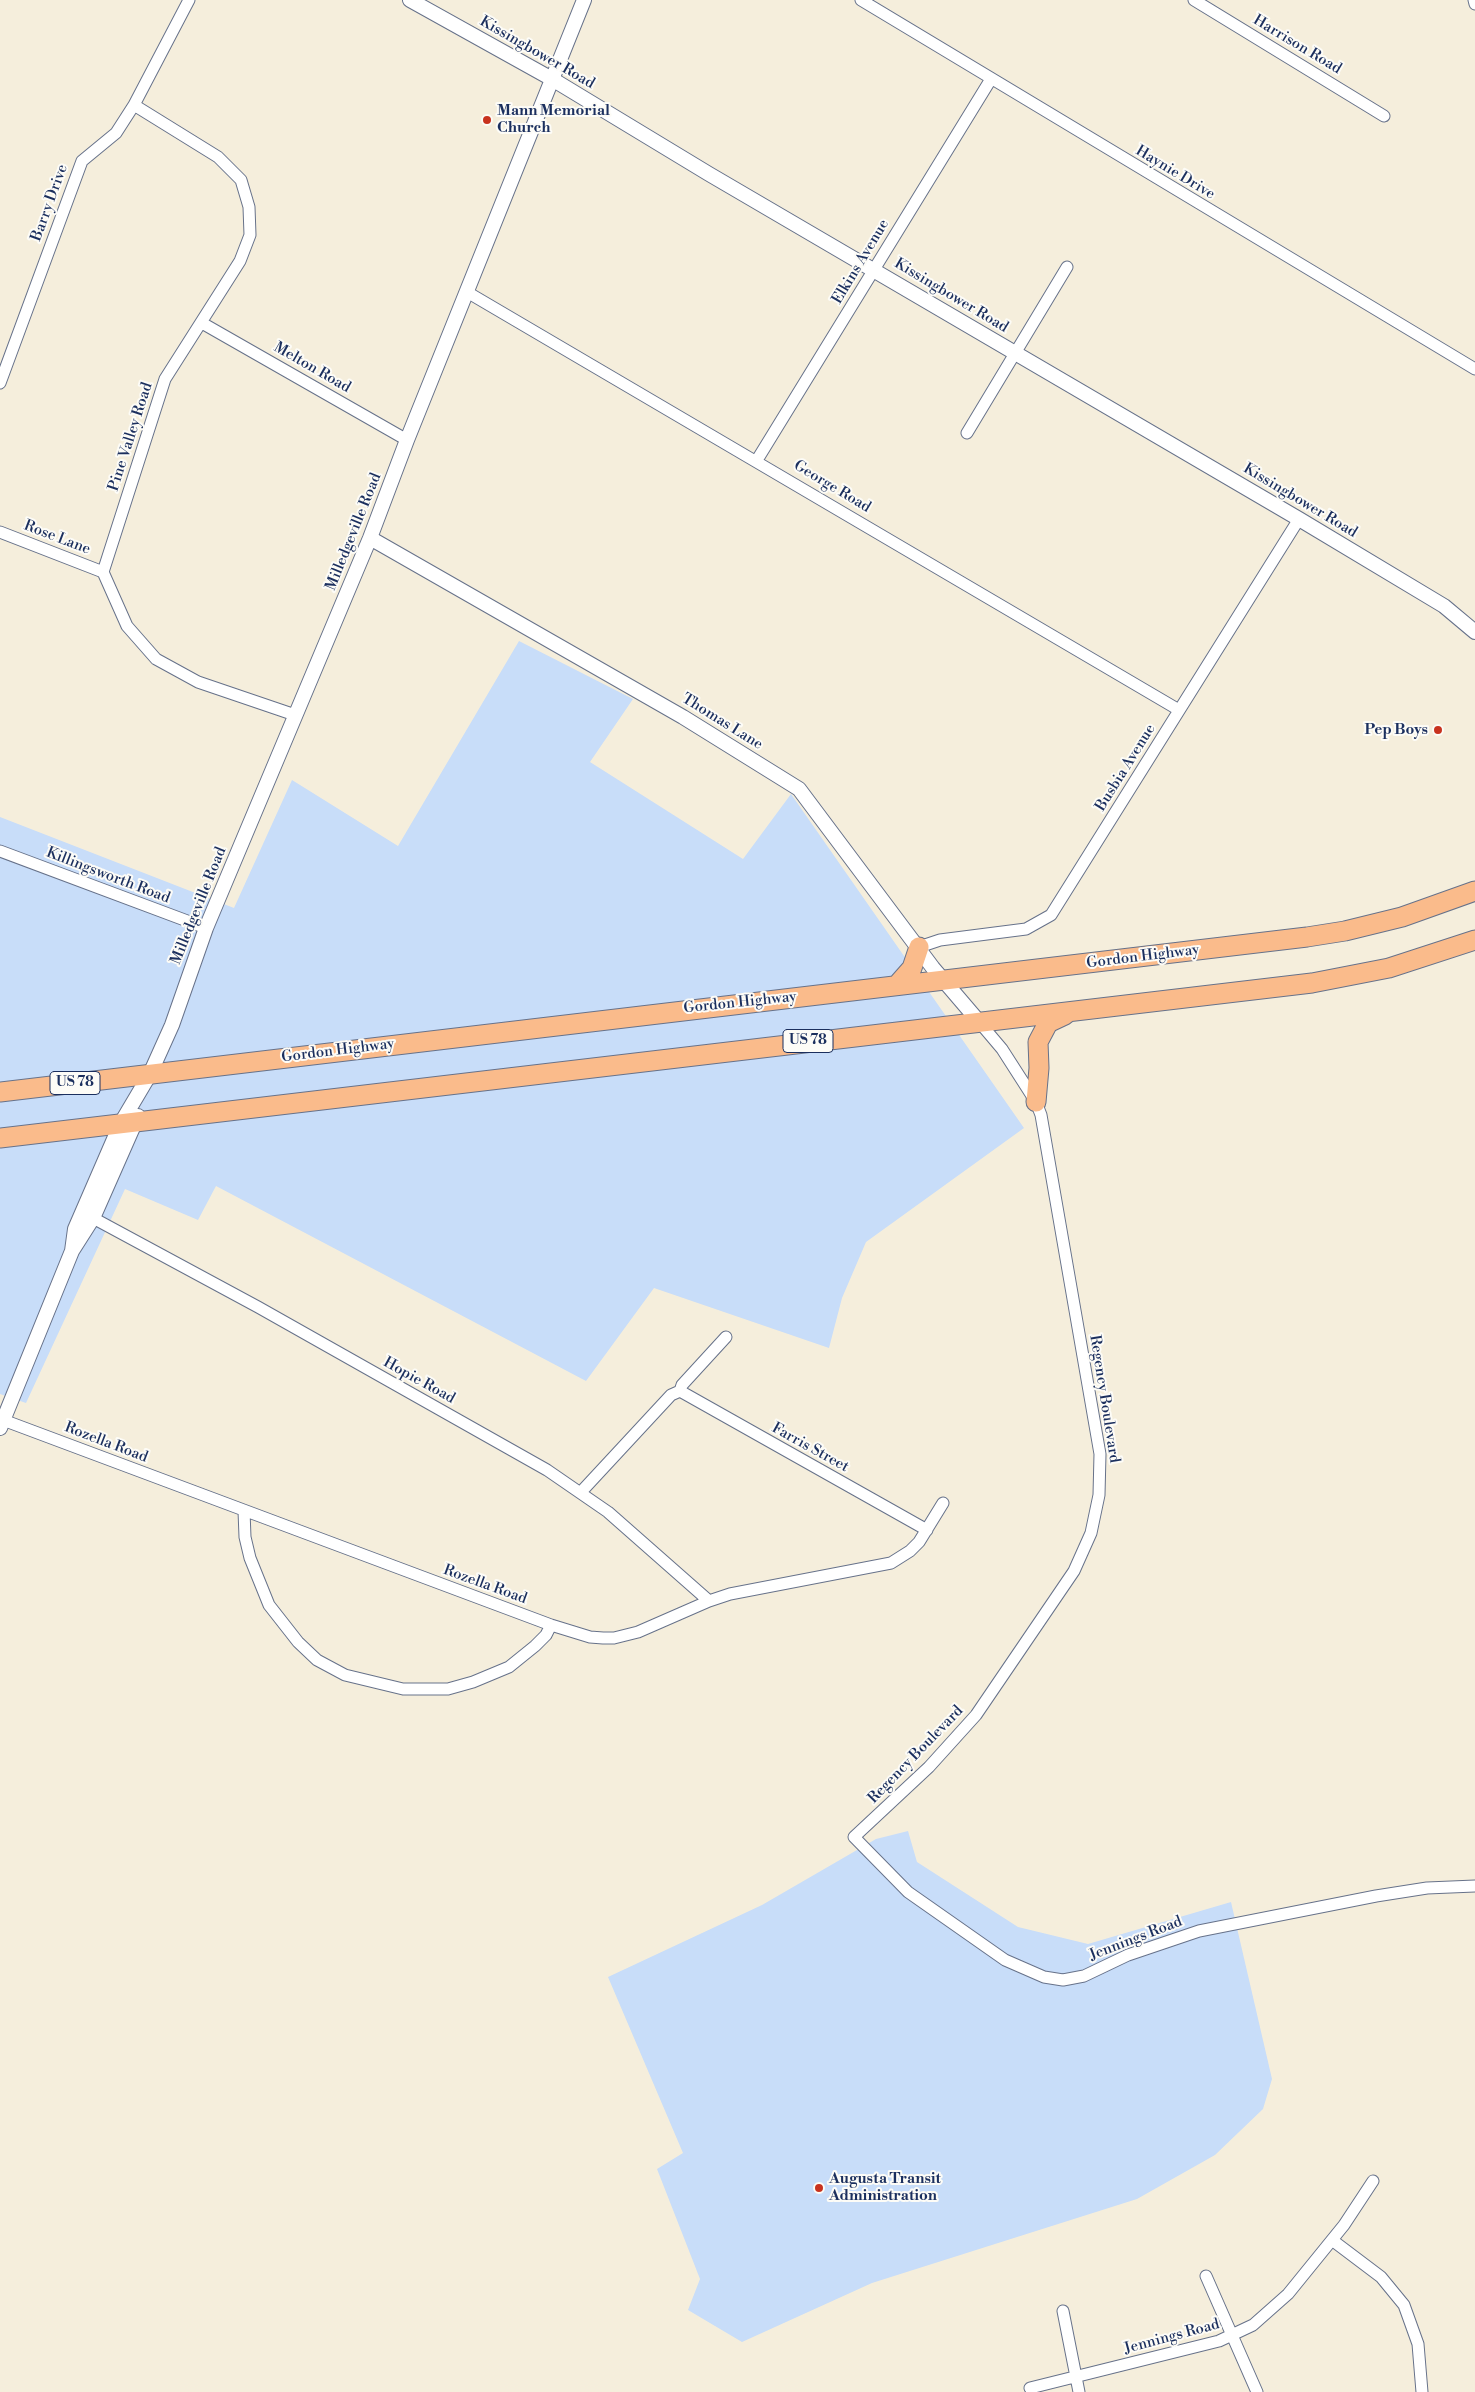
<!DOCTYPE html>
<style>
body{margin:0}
canvas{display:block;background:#f5eedc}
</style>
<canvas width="1475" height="2392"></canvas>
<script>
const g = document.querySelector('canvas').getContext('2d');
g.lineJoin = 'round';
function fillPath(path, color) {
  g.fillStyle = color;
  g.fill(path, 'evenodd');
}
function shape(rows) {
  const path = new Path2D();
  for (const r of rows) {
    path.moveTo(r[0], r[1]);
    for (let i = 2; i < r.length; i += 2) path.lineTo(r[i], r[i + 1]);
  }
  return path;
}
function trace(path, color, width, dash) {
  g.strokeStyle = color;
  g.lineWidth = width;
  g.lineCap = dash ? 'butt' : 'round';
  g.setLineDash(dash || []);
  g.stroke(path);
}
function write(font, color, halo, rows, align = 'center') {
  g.font = font + ' "Libre Bodoni",serif';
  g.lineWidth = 4;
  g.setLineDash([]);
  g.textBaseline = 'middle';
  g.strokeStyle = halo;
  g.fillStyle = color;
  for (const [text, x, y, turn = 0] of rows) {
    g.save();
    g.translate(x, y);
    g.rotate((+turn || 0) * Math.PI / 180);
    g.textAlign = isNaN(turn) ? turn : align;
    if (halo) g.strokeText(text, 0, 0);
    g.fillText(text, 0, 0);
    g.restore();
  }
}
fillPath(shape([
 [519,641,633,699,590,762,743,859,791,794,1024,1128,866,1242,842,1298,829,1348,654,1288,586,1381,216,1186,198,1220,125,1189,26,1403,0,1394,0,817,234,908,292,780,398,846],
 [908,1831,917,1862,1018,1927,1088,1944,1231,1902,1272,2079,1263,2109,1215,2155,1137,2199,872,2283,742,2342,688,2310,700,2279,657,2169,683,2153,608,1977,762,1905,876,1839]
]), '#c8ddf9');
const minor = shape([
 [861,0,1475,369],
 [1194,0,1384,116],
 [1474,0,1475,4],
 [134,105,218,157,241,180,249,207,250,235,240,261,165,379,103,572,127,626,156,659,198,682,295,715],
 [467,292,1179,710],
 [202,323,407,440],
 [0,383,82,161,116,133,134,105,189,0],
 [967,433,1067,267],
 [757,460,991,79],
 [0,532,103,572],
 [0,851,206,928],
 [919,947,940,940,1026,929,1051,915,1299,519],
 [980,1023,1002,1049,1036,1102,1041,1115,1100,1454,1099,1495,1091,1533,1074,1571,976,1715,929,1767,854,1837,908,1892,1005,1960,1044,1977,1063,1980,1084,1976,1128,1955,1199,1931,1376,1896,1427,1888,1475,1886],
 [93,1218,258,1307,547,1470,608,1512,709,1601],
 [680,1391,682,1385,726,1337],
 [3,1420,551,1625,590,1637,603,1638,614,1638,638,1632,709,1601,730,1594,891,1563,910,1551,919,1542,943,1503],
 [581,1492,671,1395,680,1391,927,1530],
 [244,1511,245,1537,250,1558,269,1605,298,1642,317,1660,345,1675,403,1689,448,1689,473,1682,509,1667,535,1646,546,1635,551,1625],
 [1332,2240,1381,2277,1404,2305,1418,2344,1422,2392],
 [1206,2276,1257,2392],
 [1063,2311,1079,2392],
 [1030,2388,1219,2341,1253,2325,1288,2294,1344,2225,1373,2181]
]);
const tertiary = shape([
 [410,0,552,79,709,174,1299,519,1444,606,1475,632],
 [370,538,683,717,799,789,933,968,980,1023],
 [72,1251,75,1229,121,1123,150,1074,172,1025,206,928,370,538,407,440,584,0],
 [0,1428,72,1251,93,1218,138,1116]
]);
const trunk = shape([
 [897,985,912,968,919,947],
 [0,1092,1307,937,1345,931,1402,917,1475,891],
 [1036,1102,1039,1068,1038,1042,1048,1023,1065,1015],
 [0,1138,1312,983,1389,968,1475,940]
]);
trace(minor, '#67728a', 13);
trace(tertiary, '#67728a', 16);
trace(trunk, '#67728a', 21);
trace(minor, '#fff', 11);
trace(tertiary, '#fff', 14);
trace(trunk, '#fabb8b', 19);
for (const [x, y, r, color] of [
 [487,120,5,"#c8321e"],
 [1438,730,5,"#c8321e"],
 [819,2188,5,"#c8321e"]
]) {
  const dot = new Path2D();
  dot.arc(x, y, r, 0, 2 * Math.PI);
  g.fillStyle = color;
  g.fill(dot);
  trace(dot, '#fdfcf7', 2);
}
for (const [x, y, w] of [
 [808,1041,50],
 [75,1083,50]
]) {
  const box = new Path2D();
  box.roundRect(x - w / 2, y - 11.5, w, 23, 4);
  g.fillStyle = '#fdfcf7';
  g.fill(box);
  trace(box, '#1b2f5e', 1);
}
write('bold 14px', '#1b2f5e', null, [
 ["US 78",808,1041],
 ["US 78",75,1083]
]);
write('15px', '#1b2f5e', '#fdfcf7', [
 ["Harrison Road",1297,45,31],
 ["Kissingbower Road",537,53,30],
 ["Haynie Drive",1175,173,31],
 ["Barry Drive",50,203,-70],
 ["Elkins Avenue",861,262,-59],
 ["Kissingbower Road",951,296,31],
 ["Melton Road",312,368,30],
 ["Pine Valley Road",131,437,-72],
 ["George Road",832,487,31],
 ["Kissingbower Road",1300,501,31],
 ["Milledgeville Road",354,532,-68],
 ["Rose Lane",57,538,21],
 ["Thomas Lane",722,722,32],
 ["Busbia Avenue",1126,768,-58],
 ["Killingsworth Road",108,876,21],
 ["Milledgeville Road",199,906,-68],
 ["Gordon Highway",1143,957,-7],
 ["Gordon Highway",740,1003,-6],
 ["Gordon Highway",338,1051,-7],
 ["Hopie Road",419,1381,29],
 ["Regency Boulevard",1104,1399,81],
 ["Rozella Road",106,1443,21],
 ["Farris Street",810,1448,29],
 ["Rozella Road",485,1585,20],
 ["Regency Boulevard",916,1755,-46],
 ["Jennings Road",1136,1939,-21],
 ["Jennings Road",1172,2337,-15]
]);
write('bold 15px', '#1b2f5e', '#fdfcf7', [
 ["Mann Memorial",497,111],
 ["Church",497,128],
 ["Pep Boys",1428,730,"right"],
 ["Augusta Transit",829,2179],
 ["Administration",829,2196]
], 'left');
</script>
